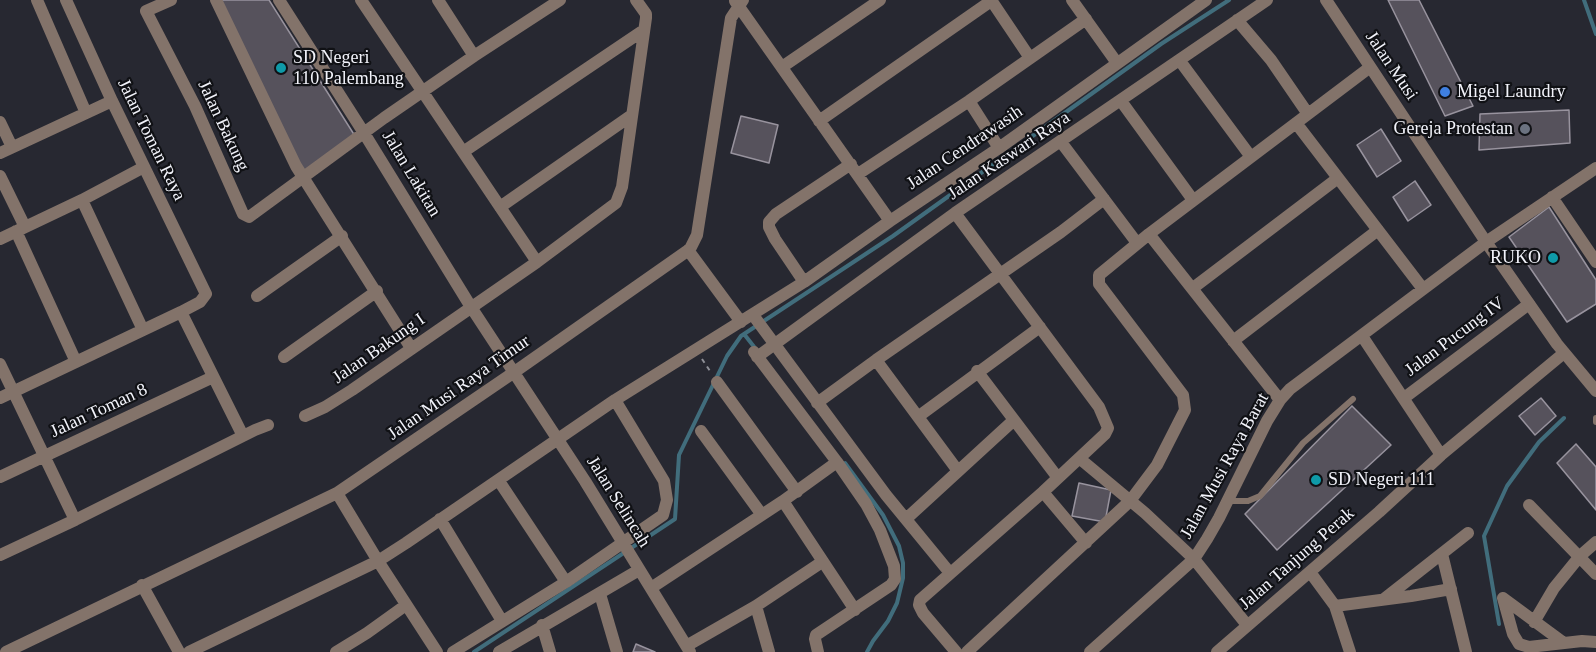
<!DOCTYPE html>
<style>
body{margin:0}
canvas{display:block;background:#272831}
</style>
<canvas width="1596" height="652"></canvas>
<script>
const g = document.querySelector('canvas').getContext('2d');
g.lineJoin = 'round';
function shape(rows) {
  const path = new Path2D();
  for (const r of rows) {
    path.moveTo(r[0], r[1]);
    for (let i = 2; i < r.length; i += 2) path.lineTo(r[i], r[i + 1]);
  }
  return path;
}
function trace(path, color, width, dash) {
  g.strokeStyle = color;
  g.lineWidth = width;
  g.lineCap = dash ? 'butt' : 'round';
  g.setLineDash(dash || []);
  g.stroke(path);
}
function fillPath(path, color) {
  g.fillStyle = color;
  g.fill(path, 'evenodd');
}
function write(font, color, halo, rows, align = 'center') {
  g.font = font + ' Georgia,serif';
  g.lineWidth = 4.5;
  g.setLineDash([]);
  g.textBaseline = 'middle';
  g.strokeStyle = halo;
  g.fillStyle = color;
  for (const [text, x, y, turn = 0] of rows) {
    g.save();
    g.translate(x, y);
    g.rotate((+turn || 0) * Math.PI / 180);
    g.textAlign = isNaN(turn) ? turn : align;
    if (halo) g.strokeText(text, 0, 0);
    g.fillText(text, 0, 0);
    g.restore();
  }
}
trace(shape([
 [1584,0,1596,34],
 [744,334,755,348],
 [845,463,883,515,899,546,903,563,903,578,897,603,888,621,873,641,867,652],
 [1499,624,1484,536,1507,486,1539,442,1564,418],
 [474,652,675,519,679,455,727,356,741,336,893,236,1161,44,1229,0]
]), '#416d7c', 4);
const building = shape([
 [216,0,269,0,355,136,302,173,216,0],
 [1388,0,1419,0,1473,106,1445,116,1388,0],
 [1569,110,1570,143,1479,150,1480,114,1569,110],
 [741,116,778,125,769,163,731,153,741,116],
 [1381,129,1401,161,1377,177,1357,145,1381,129],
 [1415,181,1431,205,1408,221,1393,197,1415,181],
 [1549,207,1596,280,1596,304,1567,322,1509,237,1549,207],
 [1541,398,1556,416,1535,435,1519,416,1541,398],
 [1352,406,1391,445,1277,550,1245,514,1352,406],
 [1576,444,1596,467,1596,510,1557,463,1576,444],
 [1079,483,1111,490,1105,522,1072,516,1079,483],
 [636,644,655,652,633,652,636,644]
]);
fillPath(building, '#56525c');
trace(building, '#98939e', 1.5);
trace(shape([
 [702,359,710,371]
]), '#8e8f97', 2, [4.5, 4.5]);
trace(shape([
 [1596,418,1596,422],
 [1228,501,1248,501,1260,496,1303,443,1353,399]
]), '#83736a', 6);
trace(shape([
 [37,0,86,113],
 [171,0,146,11,195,106,243,214,249,217,384,118,474,56,560,0],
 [216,0,296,166,411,348],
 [279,0,364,133,471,307,585,481,690,652],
 [361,0,537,262],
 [438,0,474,56],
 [991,0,1030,58],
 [1072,0,1117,63],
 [735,1,890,221],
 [1237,20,1271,60,1308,114],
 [1180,61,1251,157],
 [782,67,880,0],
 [969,101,999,148],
 [1121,101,1193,200],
 [819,121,991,1],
 [0,122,12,147],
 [1296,123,1423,289],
 [1061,142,1137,243],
 [463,152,644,30],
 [0,153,112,101],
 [858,174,969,101,1086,19],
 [0,176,25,227],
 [1552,197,1596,262],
 [82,200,143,330],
 [500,207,632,115],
 [955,213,1099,407,1108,428,1105,434,1043,492,920,600,919,605,923,613,956,652],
 [16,231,76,362],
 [1149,234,1280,400],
 [0,239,82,200,144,167],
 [688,250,741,322],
 [804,282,775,239,769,227,769,222,776,214,851,164],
 [1193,288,1338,178],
 [257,296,342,236],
 [181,312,243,436],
 [753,315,886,495,950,573],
 [1362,336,1441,455],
 [1233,341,1378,230],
 [754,352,837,462,866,504,880,530,894,566,895,579,891,585,816,635,815,639,818,652],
 [284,357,377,291],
 [757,357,955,213,1267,0],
 [876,360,958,471],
 [0,364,75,520],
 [977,371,1058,478],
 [717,382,797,492],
 [0,398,181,312,200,302,206,294,112,101,66,0],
 [1404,398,1529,304],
 [817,403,876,360,1061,232,1104,199],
 [305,416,325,407,352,390,537,262,616,203,622,187,646,18,646,14,636,0],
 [919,416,1040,327],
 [701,431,762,515],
 [1079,458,1145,513,1194,559,1247,625],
 [0,477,213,377],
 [499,481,566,582],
 [1043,492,1086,543],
 [337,493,378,561,437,652],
 [783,501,855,610],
 [1529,505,1596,574],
 [440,519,502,621],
 [906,519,1014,420],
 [1442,554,1466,652],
 [0,555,75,520,255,430,268,425],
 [1310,572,1335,606,1350,652],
 [142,585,179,652],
 [651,588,783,501,837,462],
 [600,594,617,652],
 [1503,598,1513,634,1519,644,1529,647,1582,641,1596,642],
 [1503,598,1564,643],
 [1384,599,1468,533],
 [756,606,769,652],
 [1335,606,1411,596,1451,589],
 [1534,622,1554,588,1580,556,1596,542],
 [542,625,550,652],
 [688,645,756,606,822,562],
 [6,652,337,493,513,373,690,249,697,235,731,18,743,0],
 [189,652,378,561,406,543,615,400,804,282,890,221,999,148,1206,0],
 [336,652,367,633,406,605],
 [453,652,566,582,663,515,667,500,664,481,615,400],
 [499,652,639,570],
 [967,652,1130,501,1157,465,1185,410,1183,395,1099,284,1099,275,1149,234,1369,68],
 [1090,652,1194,559,1207,539,1219,518,1267,421,1280,400,1290,389,1486,242,1596,168],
 [1217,652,1379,512,1441,455,1564,353]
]), '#83736a', 12);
trace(shape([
 [1326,0,1486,242,1557,344,1596,391]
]), '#83736a', 12);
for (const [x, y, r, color] of [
 [281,68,6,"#0f9aa8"],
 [1445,92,6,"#3f7fe0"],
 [1525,129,6,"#6b7280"],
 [1553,258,6,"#0f9aa8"],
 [1316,480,6,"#0f9aa8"]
]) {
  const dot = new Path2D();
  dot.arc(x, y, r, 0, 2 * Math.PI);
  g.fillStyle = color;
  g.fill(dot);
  trace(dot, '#101115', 2);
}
write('18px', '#f2f3fa', '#101115', [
 ["SD Negeri",293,58],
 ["110 Palembang",293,79],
 ["Migel Laundry",1457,92],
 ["Gereja Protestan",1513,129,"right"],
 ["RUKO",1541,258,"right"],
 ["SD Negeri 111",1328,480]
], 'left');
write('18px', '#f2f3fa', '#101115', [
 ["Jalan Musi",1391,66,56],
 ["Jalan Bakung",223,126,65],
 ["Jalan Toman Raya",151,140,64],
 ["Jalan Cendrawasih",965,148,-34],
 ["Jalan Kaswari Raya",1009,156,-34],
 ["Jalan Lakitan",411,174,59],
 ["Jalan Pucung IV",1455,337,-37],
 ["Jalan Bakung I",379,349,-35],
 ["Jalan Musi Raya Timur",459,388,-35],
 ["Jalan Toman 8",99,411,-25],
 ["Jalan Musi Raya Barat",1225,466,-61],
 ["Jalan Selincah",618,502,58],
 ["Jalan Tanjung Perak",1297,559,-41]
]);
</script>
